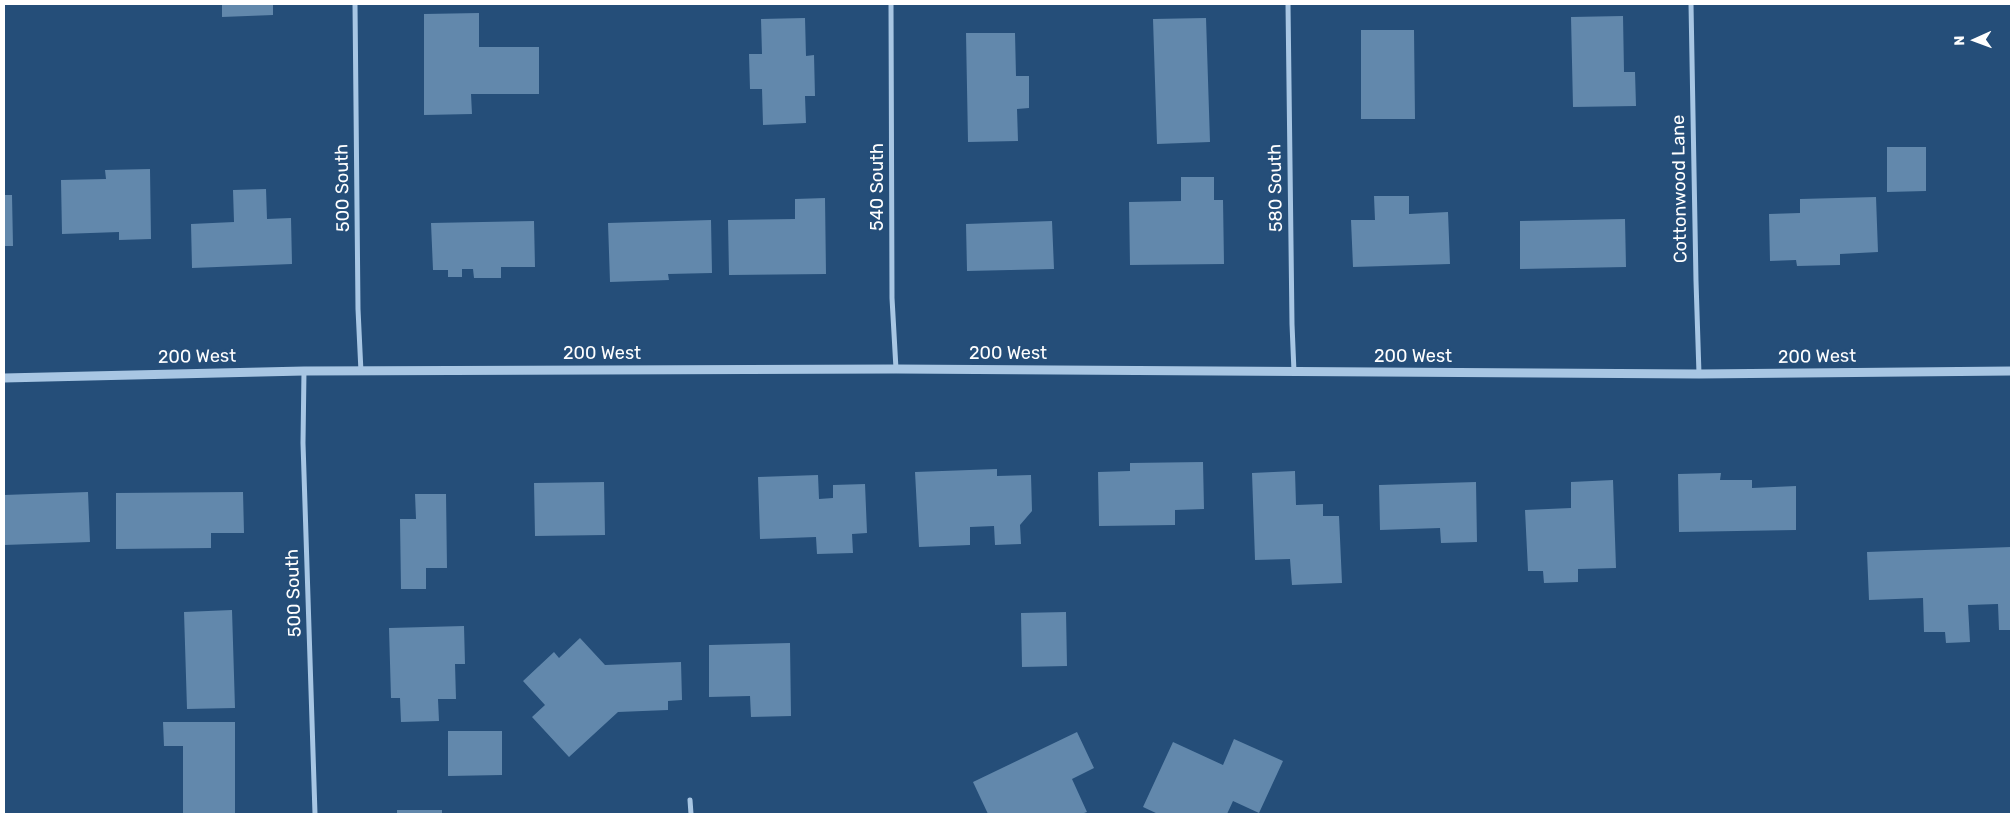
<!DOCTYPE html>
<style>
body{margin:0}
#map{position:relative;width:2015px;height:818px;overflow:hidden;background:#254e79;font-family:Rubik,sans-serif}
canvas{display:block}
.frame{position:absolute;inset:0;border:5px solid #fff;pointer-events:none}
.north{position:absolute;left:1950px;top:15px;width:50px;height:50px;-webkit-text-stroke:4px #254e79;paint-order:stroke;rotate:268deg;font-size:14px;font-weight:700;line-height:20px;text-align:center;color:#fff}
.north::after{content:'';display:block;margin:auto;width:18px;height:22px;background:#fff;clip-path:polygon(50% 0,100% 100%,50% 72%,0 100%)}
</style>
<div id="map">
<canvas width="2015" height="818"></canvas>
<div class="frame"></div>
<div class="north">N</div>
</div>
<script>
const g = document.querySelector('canvas').getContext('2d');
g.lineJoin = 'round';
function fillPath(path, color) {
  g.fillStyle = color;
  g.fill(path, 'evenodd');
}
function shape(rows) {
  const path = new Path2D();
  for (const r of rows) {
    path.moveTo(r[0], r[1]);
    for (let i = 2; i < r.length; i += 2) path.lineTo(r[i], r[i + 1]);
  }
  return path;
}
function trace(path, color, width, dash) {
  g.strokeStyle = color;
  g.lineWidth = width;
  g.lineCap = dash ? 'butt' : 'round';
  g.setLineDash(dash || []);
  g.stroke(path);
}
function write(font, color, halo, rows, align = 'center') {
  g.font = font + ' Rubik,sans-serif';
  g.lineWidth = 4.5;
  g.setLineDash([]);
  g.textBaseline = 'middle';
  g.strokeStyle = halo;
  g.fillStyle = color;
  for (const [text, x, y, turn = 0] of rows) {
    g.save();
    g.translate(x, y);
    g.rotate((+turn || 0) * Math.PI / 180);
    g.textAlign = isNaN(turn) ? turn : align;
    if (halo) g.strokeText(text, 0, 0);
    g.fillText(text, 0, 0);
    g.restore();
  }
}
fillPath(shape([
 [222,4,273,4,273,15,222,17],
 [479,13,479,47,539,47,539,94,471,94,472,114,424,115,424,14],
 [1623,16,1624,72,1635,72,1636,106,1573,107,1571,17],
 [805,18,806,56,814,55,815,96,805,96,806,123,763,125,762,89,750,89,749,54,762,54,761,19],
 [1206,18,1210,142,1157,144,1153,19],
 [1361,30,1414,30,1415,119,1361,119],
 [966,33,1015,33,1016,76,1029,76,1029,108,1017,109,1018,141,968,142],
 [1887,147,1926,147,1926,191,1887,192],
 [150,169,151,239,119,240,119,232,62,234,61,180,106,179,105,170],
 [1181,177,1214,177,1214,200,1223,200,1224,264,1130,265,1129,202,1181,201],
 [266,189,267,219,291,218,292,264,192,268,191,224,234,222,233,190],
 [4,195,12,195,13,246,4,246],
 [1374,196,1409,196,1409,214,1448,212,1450,264,1353,267,1351,220,1375,220],
 [1876,197,1878,252,1840,254,1840,265,1797,266,1796,260,1770,261,1769,214,1800,213,1800,199],
 [825,198,826,274,729,275,728,220,795,219,795,199],
 [1625,219,1626,267,1520,269,1520,221],
 [711,220,712,273,668,274,669,280,610,282,608,223],
 [534,221,535,267,501,267,501,278,474,278,473,269,462,269,462,277,448,277,448,270,433,270,431,223],
 [1052,221,1054,269,967,271,966,224],
 [1203,462,1204,509,1175,510,1175,525,1099,526,1098,472,1130,471,1130,463],
 [997,469,997,476,1031,475,1032,511,1020,525,1021,544,995,545,994,526,970,527,970,545,919,547,915,472],
 [1295,471,1296,505,1323,504,1323,516,1339,516,1342,583,1292,585,1290,559,1255,560,1252,473],
 [1721,473,1720,480,1752,480,1752,488,1796,486,1796,530,1679,532,1678,474],
 [818,475,819,499,833,498,833,485,865,484,867,533,852,534,853,553,817,554,816,537,760,539,758,477],
 [1613,480,1616,568,1578,569,1578,582,1544,583,1543,571,1528,571,1525,510,1571,508,1571,482],
 [604,482,605,535,535,536,534,483],
 [1476,482,1477,542,1441,543,1440,528,1380,530,1379,485],
 [88,492,90,542,4,545,4,495],
 [243,492,244,533,211,533,211,548,116,549,116,493],
 [415,494,446,494,447,568,426,568,426,589,401,589,400,519,416,519],
 [2011,547,2011,630,1999,630,1998,604,1968,605,1970,642,1946,643,1945,632,1924,632,1923,598,1869,600,1867,552],
 [232,610,235,708,187,709,184,612],
 [1066,612,1067,666,1022,667,1021,613],
 [464,626,465,664,455,664,456,699,438,699,439,721,401,722,400,698,391,698,389,628],
 [580,638,605,665,681,662,682,700,668,701,668,710,618,712,569,757,532,717,545,705,523,681,554,652,559,658],
 [790,643,791,716,751,717,750,696,709,697,709,645],
 [163,722,235,722,235,814,183,814,183,746,164,746],
 [448,731,502,731,502,775,448,776],
 [1077,732,1094,768,1072,779,1087,812,1081,814,988,814,973,782],
 [1234,739,1283,761,1259,813,1233,801,1227,814,1158,814,1143,807,1173,742,1223,765],
 [397,810,442,810,442,814,397,814]
]), '#6288ac');
trace(shape([
 [355,4,358,309,361,372],
 [891,4,892,298,896,369],
 [1288,4,1292,324,1294,372],
 [1691,4,1696,281,1699,374],
 [304,371,303,443,315,814],
 [690,800,691,814]
]), '#a8c6e3', 5);
trace(shape([
 [4,378,304,371,896,369,1699,374,2011,371]
]), '#a8c6e3', 9);
write('18px', '#fff', '#254e79', [
 ["540 South",878,187,-90],
 ["500 South",343,188,-91],
 ["580 South",1276,188,-91],
 ["Cottonwood Lane",1680,189,-91],
 ["200 West",602,354],
 ["200 West",1008,354],
 ["200 West",197,357,-1],
 ["200 West",1413,357],
 ["200 West",1817,357,-1],
 ["500 South",294,593,-92]
]);
</script>
